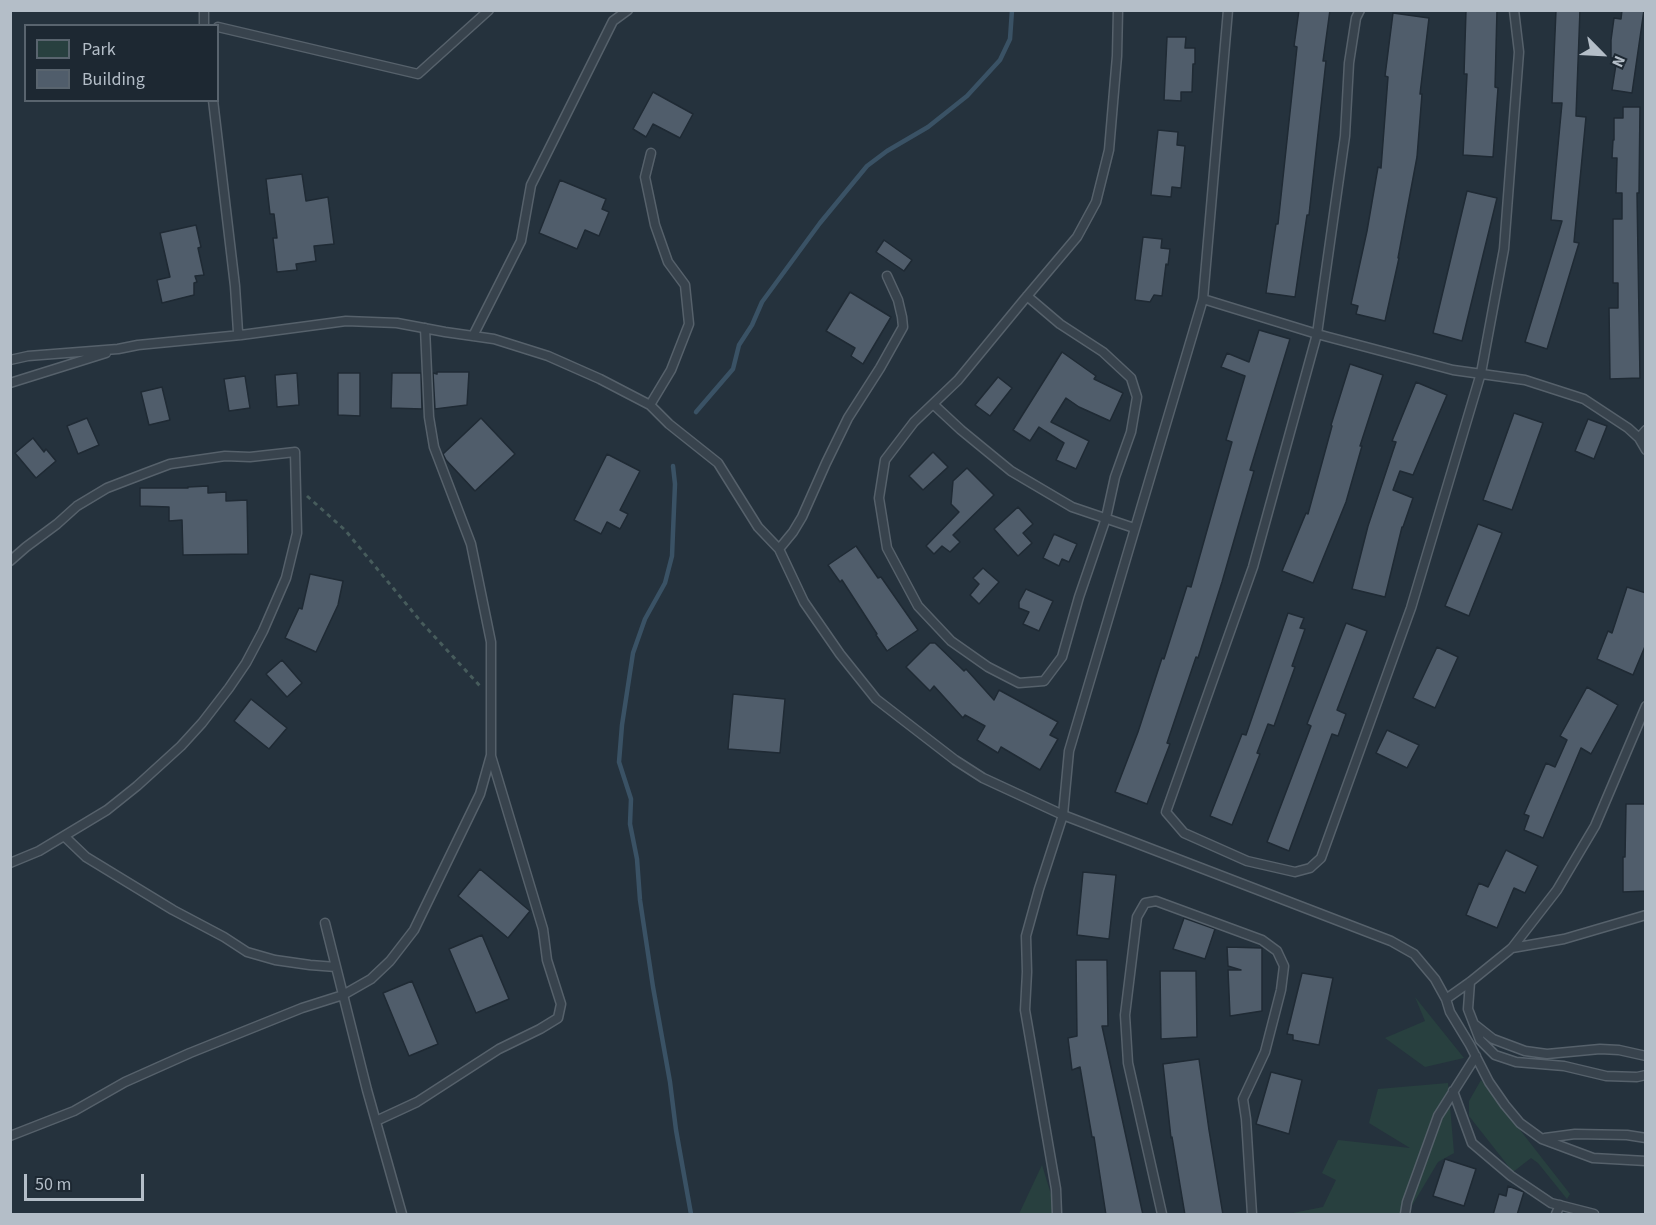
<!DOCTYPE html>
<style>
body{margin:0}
#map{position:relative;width:1656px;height:1225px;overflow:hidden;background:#25323d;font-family:"Source Sans 3",sans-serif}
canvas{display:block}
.frame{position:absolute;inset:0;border:12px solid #b4bec8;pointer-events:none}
.legend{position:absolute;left:24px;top:24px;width:195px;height:78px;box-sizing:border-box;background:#1d2832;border:2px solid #59646e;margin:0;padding:8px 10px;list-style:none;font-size:18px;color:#b4bec8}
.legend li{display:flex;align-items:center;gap:12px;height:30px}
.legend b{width:30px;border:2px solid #59646e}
.north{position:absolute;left:1572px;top:24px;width:60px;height:60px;-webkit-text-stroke:4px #1d2832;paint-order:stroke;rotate:114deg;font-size:16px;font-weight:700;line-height:24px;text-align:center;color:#b4bec8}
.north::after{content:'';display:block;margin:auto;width:21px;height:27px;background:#b4bec8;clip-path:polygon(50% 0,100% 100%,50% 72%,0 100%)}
.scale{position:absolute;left:24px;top:1174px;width:120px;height:27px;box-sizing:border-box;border:3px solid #b4bec8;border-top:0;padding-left:8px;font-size:18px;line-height:21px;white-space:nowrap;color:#b4bec8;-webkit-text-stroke:4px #1d2832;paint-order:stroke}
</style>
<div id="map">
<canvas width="1656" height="1225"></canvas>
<div class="frame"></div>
<ul class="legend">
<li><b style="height:16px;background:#28403f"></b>Park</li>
<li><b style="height:16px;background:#505d6b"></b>Building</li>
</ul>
<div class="north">N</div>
<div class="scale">50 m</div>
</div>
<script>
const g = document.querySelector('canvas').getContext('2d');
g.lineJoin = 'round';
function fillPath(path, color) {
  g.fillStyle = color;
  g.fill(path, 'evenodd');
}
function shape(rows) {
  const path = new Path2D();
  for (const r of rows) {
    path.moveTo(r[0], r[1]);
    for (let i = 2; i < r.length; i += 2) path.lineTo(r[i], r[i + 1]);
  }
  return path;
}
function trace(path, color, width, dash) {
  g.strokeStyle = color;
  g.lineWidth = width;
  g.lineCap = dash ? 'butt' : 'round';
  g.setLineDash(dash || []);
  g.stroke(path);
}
fillPath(shape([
 [1415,997,1464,1058,1425,1067,1385,1038,1425,1021],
 [1481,1080,1570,1194,1567,1199,1538,1163,1531,1158,1513,1172,1469,1116,1469,1101],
 [1448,1083,1454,1153,1438,1162,1407,1214,1288,1214,1323,1207,1336,1180,1322,1173,1338,1140,1410,1148,1369,1123,1378,1089],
 [1042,1165,1057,1214,1019,1214]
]), '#28403f');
trace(shape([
 [696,412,733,369,739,345,752,325,762,302,820,223,867,166,887,151,928,127,967,96,1000,60,1010,39,1012,10],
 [673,466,675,484,672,556,665,583,645,619,633,653,622,725,619,762,631,799,630,824,637,859,640,900,653,987,670,1082,676,1130,691,1214]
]), '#3a5265', 4.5);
const building = shape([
 [1299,10,1330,10,1323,61,1326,61,1309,215,1307,215,1295,297,1266,293,1276,224,1278,224,1297,47,1294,46,1299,10],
 [1466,10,1497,10,1495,87,1498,88,1493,157,1463,155,1467,74,1464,74,1466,10],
 [1556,10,1580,10,1576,116,1586,117,1574,242,1579,243,1547,349,1525,342,1562,221,1551,220,1562,103,1552,103,1556,10],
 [1622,10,1644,10,1632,93,1612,90,1617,58,1611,58,1611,40,1614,18,1621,19,1622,10],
 [1393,13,1429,18,1420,94,1422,94,1417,157,1398,258,1399,258,1385,321,1356,314,1358,306,1351,304,1367,231,1378,167,1381,168,1388,77,1385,76,1393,13],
 [1167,37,1186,37,1185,48,1195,48,1195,64,1193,64,1192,92,1181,92,1181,101,1164,100,1167,37],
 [653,92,693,114,680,138,653,124,646,137,633,129,653,92],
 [1623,107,1640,107,1639,193,1637,193,1640,378,1610,379,1609,308,1618,308,1618,283,1613,283,1613,219,1622,219,1622,193,1616,193,1617,158,1612,158,1613,140,1614,140,1614,118,1623,118,1623,107],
 [1158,130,1178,132,1177,145,1185,146,1181,188,1172,187,1171,197,1151,195,1158,130],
 [302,174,306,201,328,197,334,244,314,246,316,261,296,264,297,270,277,272,273,238,277,238,274,214,270,214,266,179,302,174],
 [560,180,606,199,602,209,609,212,599,236,585,230,577,249,539,233,560,180],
 [1467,191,1497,198,1462,341,1433,333,1467,191],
 [196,225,201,247,198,248,204,275,195,276,197,282,194,283,194,295,162,303,157,280,170,277,160,233,196,225],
 [1143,237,1162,239,1161,248,1170,249,1168,265,1166,264,1162,296,1154,295,1150,302,1135,300,1143,237],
 [884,240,912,260,904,271,876,252,884,240],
 [850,292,891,317,863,364,851,356,855,348,826,331,850,292],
 [1259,330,1290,339,1250,470,1254,471,1222,582,1198,658,1196,657,1167,743,1170,744,1147,804,1115,792,1138,732,1162,658,1164,659,1187,586,1191,587,1232,442,1226,440,1245,376,1221,367,1227,353,1249,362,1259,330],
 [1062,352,1096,376,1094,379,1123,393,1110,421,1079,407,1066,398,1051,422,1089,441,1076,469,1056,460,1064,443,1045,431,1039,427,1030,441,1013,430,1062,352],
 [1350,364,1383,375,1360,446,1362,446,1346,502,1313,583,1282,571,1306,513,1308,514,1332,426,1331,425,1350,364],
 [437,372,469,372,467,405,435,409,433,373,437,374,437,372],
 [297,373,299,405,277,407,275,375,297,373],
 [338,373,360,373,360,416,338,415,338,373],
 [392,373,421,373,422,409,391,408,392,373],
 [245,376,250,408,229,411,224,379,245,376],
 [998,377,1012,388,990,416,975,405,998,377],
 [1416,382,1447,395,1413,475,1400,471,1393,490,1413,498,1403,527,1402,527,1385,597,1352,589,1368,526,1396,442,1392,441,1416,382],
 [162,387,170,420,149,425,141,392,162,387],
 [1514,413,1543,423,1512,510,1483,500,1514,413],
 [87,418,99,445,78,454,67,426,87,418],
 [481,418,515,454,475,491,446,460,443,454,481,418],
 [1588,419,1607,426,1594,459,1575,451,1588,419],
 [33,438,44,452,46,449,56,461,36,478,15,453,33,438],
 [933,452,948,467,923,490,909,476,933,452],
 [607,454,640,471,620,510,628,514,620,529,607,522,601,534,574,520,607,454],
 [967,468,994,495,953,535,960,542,950,552,942,546,934,554,926,546,959,512,951,504,953,481,967,468],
 [208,486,208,493,226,492,226,501,247,500,248,554,183,555,182,520,169,521,169,507,140,506,140,488,188,488,188,487,208,486],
 [1018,507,1033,524,1023,533,1032,543,1018,556,994,529,1018,507],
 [1478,524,1502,533,1469,616,1445,606,1478,524],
 [1054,534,1077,544,1069,562,1062,559,1059,566,1043,558,1054,534],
 [856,546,878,578,881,577,918,630,887,651,876,635,877,634,842,580,840,582,828,565,856,546],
 [983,568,999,582,979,604,970,595,979,584,973,578,983,568],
 [310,574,343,581,338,605,316,652,285,638,299,608,302,609,310,574],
 [1627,587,1646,593,1646,644,1633,675,1597,659,1608,631,1612,633,1627,587],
 [1026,589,1053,601,1039,631,1023,624,1029,612,1019,608,1019,602,1026,589],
 [1288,613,1304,618,1300,628,1305,629,1292,666,1295,667,1274,726,1268,724,1257,753,1260,754,1232,825,1210,816,1242,734,1246,735,1288,613],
 [1346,623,1367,631,1337,710,1346,714,1338,736,1332,734,1289,851,1267,842,1311,726,1307,724,1346,623],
 [930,643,935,643,964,671,966,669,994,700,999,690,1058,722,1050,735,1058,739,1040,770,1001,747,998,753,977,740,985,726,965,715,963,718,934,686,930,691,906,667,930,643],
 [1437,647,1458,657,1435,708,1413,698,1437,647],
 [282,660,302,683,287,697,266,674,282,660],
 [1587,687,1618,705,1591,754,1581,748,1543,838,1524,830,1529,816,1524,814,1546,763,1555,767,1567,740,1560,736,1587,687],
 [733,694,785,699,780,753,728,749,733,694],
 [251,699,287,728,269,749,234,721,251,699],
 [1387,730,1419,745,1407,768,1376,753,1387,730],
 [1626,804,1646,804,1646,891,1623,892,1623,857,1625,857,1626,804],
 [1506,850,1538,866,1525,893,1514,888,1497,928,1466,915,1479,883,1488,887,1506,850],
 [480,869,530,911,508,938,458,896,480,869],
 [1083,872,1116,875,1109,939,1077,935,1083,872],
 [1184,918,1215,929,1205,959,1173,949,1184,918],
 [482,935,509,999,476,1013,449,949,482,935],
 [1227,947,1262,948,1262,1011,1230,1016,1228,970,1241,970,1228,966,1227,947],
 [1076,960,1107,960,1108,1026,1102,1026,1143,1215,1106,1215,1094,1137,1092,1137,1080,1067,1072,1070,1068,1038,1077,1036,1076,960],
 [1160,971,1196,971,1197,1037,1161,1039,1160,971],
 [1302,973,1333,978,1319,1045,1293,1040,1293,1035,1287,1034,1302,973],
 [412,981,438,1044,409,1056,383,993,412,981],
 [1199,1059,1209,1130,1223,1215,1185,1215,1172,1137,1171,1138,1163,1064,1199,1059],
 [1271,1072,1302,1080,1289,1134,1256,1124,1271,1072],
 [1445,1159,1476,1169,1464,1206,1433,1196,1445,1159],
 [1508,1186,1524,1192,1517,1215,1493,1215,1499,1194,1506,1196,1508,1186]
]);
fillPath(building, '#505d6b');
trace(building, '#1f2a34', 1.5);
const lane = shape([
 [204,10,204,26],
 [1360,10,1356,18,1349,63,1345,136,1317,334,1253,567,1166,812,1184,833,1247,861,1295,872,1310,868,1321,858,1411,608,1481,373,1504,249,1519,52,1514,10],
 [218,27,418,74,489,10],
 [213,100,235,286,238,332,241,335],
 [1027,296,1060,324,1103,352,1131,378,1137,397,1131,432,1115,477,1106,518,1079,597,1062,657,1044,681,1019,683,988,667,951,641,918,606,887,548,879,498,885,460,914,422,958,380,1023,301,1077,237,1096,202,1109,150,1117,56,1118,10],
 [1203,299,1317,334,1453,370,1525,380,1584,399,1628,428,1639,438,1646,450],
 [473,336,521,241,531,185,613,21,628,10],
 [10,360,28,356,118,349,138,345,241,335,346,321,397,323,445,332,494,339,548,356,600,379,650,405,669,424,718,463,758,527,779,549,804,602,840,654,876,699,955,760,983,778,1063,815,1391,941,1414,954,1435,979,1446,999,1450,1012,1470,1045,1489,1082,1505,1105,1520,1123,1542,1139,1593,1158,1646,1161],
 [10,383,106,353],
 [933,404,961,430,1011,471,1072,507,1134,528],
 [650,405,671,370,689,324,685,285,668,262,655,225,645,177,651,153],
 [1639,438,1646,430],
 [779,549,793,532,802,517,826,463,848,418,880,368,903,327,902,317,898,300,887,276],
 [10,561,26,547,57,524,77,506,107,488,146,473,170,464,225,456,250,457,295,452,297,533,286,578,263,631,246,663,229,688,202,723,181,746,137,786,107,810,39,851,10,863],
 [64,836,86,857,127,882,173,910,224,937,247,952,275,960,310,965,336,967],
 [325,923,367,1090,402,1214],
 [1512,948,1564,939,1646,915],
 [1470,982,1468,1009,1480,1040,1495,1055,1516,1062,1564,1066,1606,1076,1637,1077,1646,1075],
 [1446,999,1470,982,1512,948,1557,890,1595,826,1646,706],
 [1474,1024,1493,1039,1525,1051,1547,1054,1600,1049,1619,1050,1646,1056],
 [1453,1091,1472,1143,1511,1176,1551,1203,1594,1214],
 [376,1121,417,1102,499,1049,540,1029,558,1018,561,1004,547,960,543,929,491,756],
 [10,1136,74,1111,125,1082,190,1053,302,1008,343,995,371,979,390,961,414,930,480,794,491,755,491,642,471,544,434,447,429,417,425,328],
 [1545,1138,1575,1134,1627,1135,1646,1138],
 [1057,1214,1056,1189,1025,1010,1027,972,1026,936,1039,889,1063,815,1069,751,1203,299,1228,10],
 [1162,1214,1128,1063,1125,1015,1137,917,1145,903,1156,901,1262,940,1277,951,1284,966,1281,990,1265,1052,1243,1099,1246,1119,1252,1214],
 [1405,1214,1407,1202,1438,1116,1476,1056],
 [1556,1214,1560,1205]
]);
trace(lane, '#56616b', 11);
trace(shape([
 [307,496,345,530,422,623,480,686]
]), '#475c5c', 3, [4.5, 4.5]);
trace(lane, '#38434d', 8);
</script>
